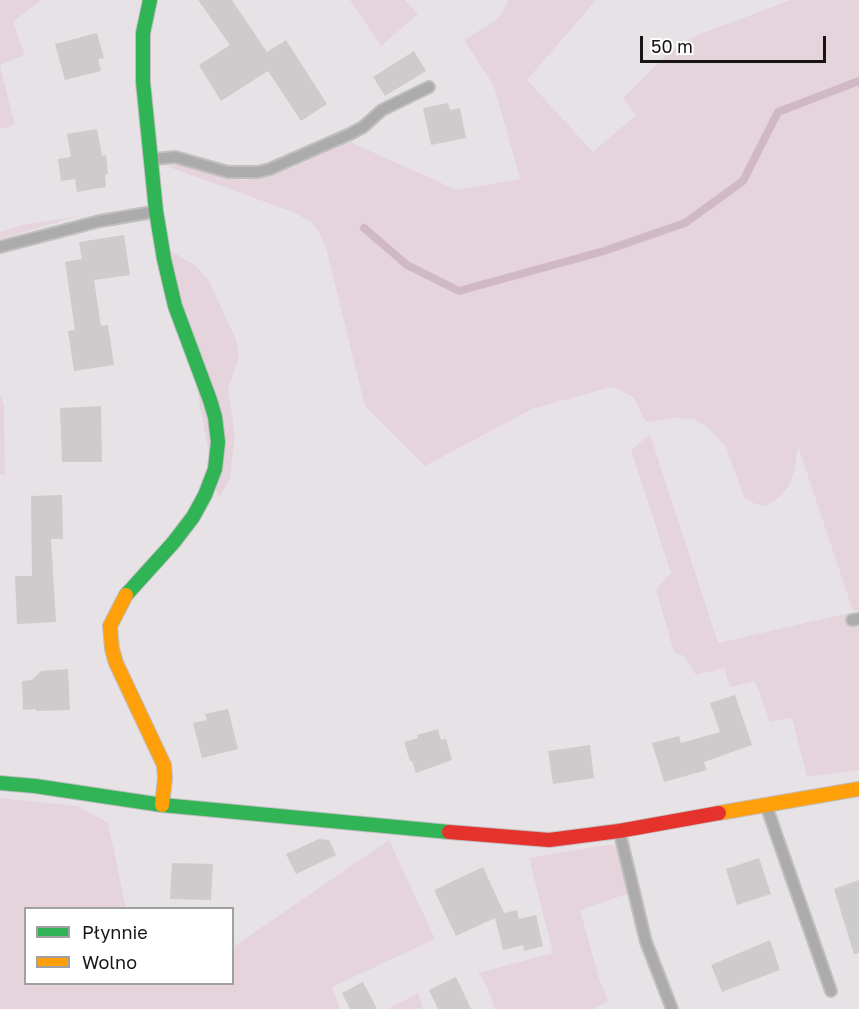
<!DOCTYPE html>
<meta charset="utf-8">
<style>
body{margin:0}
#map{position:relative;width:859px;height:1009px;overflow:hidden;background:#e7e2e5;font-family:"Golos Text",sans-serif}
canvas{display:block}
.legend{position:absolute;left:24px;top:907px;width:210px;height:78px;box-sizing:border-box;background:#fff;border:2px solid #a2a1a1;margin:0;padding:8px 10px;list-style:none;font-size:18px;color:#161415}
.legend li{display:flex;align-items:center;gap:12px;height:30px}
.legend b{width:30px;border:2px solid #a2a1a1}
.scale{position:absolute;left:640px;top:36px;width:186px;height:27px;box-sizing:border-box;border:3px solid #161415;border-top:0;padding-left:8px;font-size:18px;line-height:21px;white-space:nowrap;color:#161415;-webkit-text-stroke:4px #fff;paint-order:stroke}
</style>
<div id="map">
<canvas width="859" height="1009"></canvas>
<ul class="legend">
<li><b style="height:8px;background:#30b455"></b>Płynnie</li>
<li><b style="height:8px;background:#ff9f0a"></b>Wolno</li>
</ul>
<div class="scale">50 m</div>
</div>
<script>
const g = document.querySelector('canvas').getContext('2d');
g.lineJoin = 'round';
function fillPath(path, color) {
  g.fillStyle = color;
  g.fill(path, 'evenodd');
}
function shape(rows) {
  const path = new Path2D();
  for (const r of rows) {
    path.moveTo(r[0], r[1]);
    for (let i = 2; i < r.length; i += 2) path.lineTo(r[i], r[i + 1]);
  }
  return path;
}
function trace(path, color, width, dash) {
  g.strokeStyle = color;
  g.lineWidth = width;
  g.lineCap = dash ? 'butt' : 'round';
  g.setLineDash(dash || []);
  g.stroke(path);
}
fillPath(shape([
 [0,0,41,0,13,22,25,55,0,65,15,125,0,129],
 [350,0,405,0,418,14,381,46],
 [508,0,596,0,527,80,593,152,636,115,623,98,671,50,695,36,791,0,859,0,859,610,853,611,798,446,795,468,789,486,778,498,767,506,755,504,744,497,726,447,708,428,694,419,676,418,646,422,634,398,622,391,611,387,532,409,425,466,365,406,326,248,318,230,311,222,293,212,166,166,183,164,214,174,241,180,262,178,292,168,350,142,457,190,520,179,494,86,464,40,493,22,502,14],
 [79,216,0,239,0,232,23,225],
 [171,251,196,266,209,281,236,340,239,358,228,388,235,436,230,478,219,498,215,486],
 [0,393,4,405,5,475,0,475],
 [650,434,718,643,849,613,852,626,859,625,859,770,807,777,792,718,770,722,755,681,730,687,724,668,696,675,684,656,674,652,656,589,671,573,631,450],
 [0,798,78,806,108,823,126,908,26,908,26,984,232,984,233,947,389,840,435,939,332,987,340,1009,0,1009],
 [606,845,614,845,618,850,629,893,580,910,599,978,608,1001,594,1009,495,1009,487,986,478,973,553,953,529,858],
 [418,993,423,1009,388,1009]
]), '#e6d4dd');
trace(shape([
 [364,228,407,265,459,291,604,251,685,223,743,181,778,112,859,81]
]), '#d1b8c5', 8);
fillPath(shape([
 [198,0,232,0,267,52,286,40,327,104,301,121,268,71,221,101,199,65,230,45],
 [97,33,104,58,98,59,101,71,65,80,55,44],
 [414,51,426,71,385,96,373,77],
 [448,103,450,110,460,108,466,138,431,145,423,108],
 [97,129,102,156,106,155,108,174,105,175,106,187,77,192,75,179,61,181,58,159,71,157,67,134],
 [124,235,130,275,94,280,101,326,108,325,114,365,74,371,68,331,75,330,65,262,82,259,79,242],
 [101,406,102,462,62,462,60,408],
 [62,495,63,539,51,539,56,622,17,624,15,576,32,576,31,496],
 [68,669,70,710,36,711,36,709,23,710,22,681,32,680,41,671],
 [735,695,752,745,704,762,707,770,664,782,652,743,679,736,681,743,720,732,710,703],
 [228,709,238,749,202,758,193,723,207,720,205,714],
 [438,729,441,740,446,739,452,760,416,773,412,761,410,761,404,742,418,738,417,735],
 [590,745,594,778,553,784,548,751],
 [319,839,329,840,336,855,296,874,286,854],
 [759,858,771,894,737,905,726,869],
 [172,863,213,864,211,900,170,899],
 [483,867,504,913,517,910,519,919,536,915,543,946,524,951,523,945,503,950,495,918,456,936,434,890],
 [859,880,859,953,854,954,834,889],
 [770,940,780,970,722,992,711,965],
 [456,977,471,1009,438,1009,429,990],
 [363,982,377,1009,350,1009,342,993]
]), '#cecbcc');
const lane = shape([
 [155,159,175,157,228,172,258,172,270,169,350,134,363,127,382,110,429,87],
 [0,247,100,221,153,212],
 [852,620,859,619],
 [767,808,831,991],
 [620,834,646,942,672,1009]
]);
const fast = shape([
 [126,595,173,543,193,517,205,495,215,469,218,442,215,417,210,400,175,306,164,259,156,211,143,82,143,33,150,0],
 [0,783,35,786,162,805,449,832]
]);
const slow = shape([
 [126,595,110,626,112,649,116,663,164,765,165,778,162,805],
 [719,813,859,789]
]);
const jam = shape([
 [449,832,549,840,619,831,719,813]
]);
trace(lane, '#c1bec0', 14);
trace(fast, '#c1bec0', 16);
trace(slow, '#c1bec0', 16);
trace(jam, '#c1bec0', 16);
trace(lane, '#ababab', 10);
trace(fast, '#30b455', 14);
trace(slow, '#ff9f0a', 14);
trace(jam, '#e5322d', 14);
</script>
